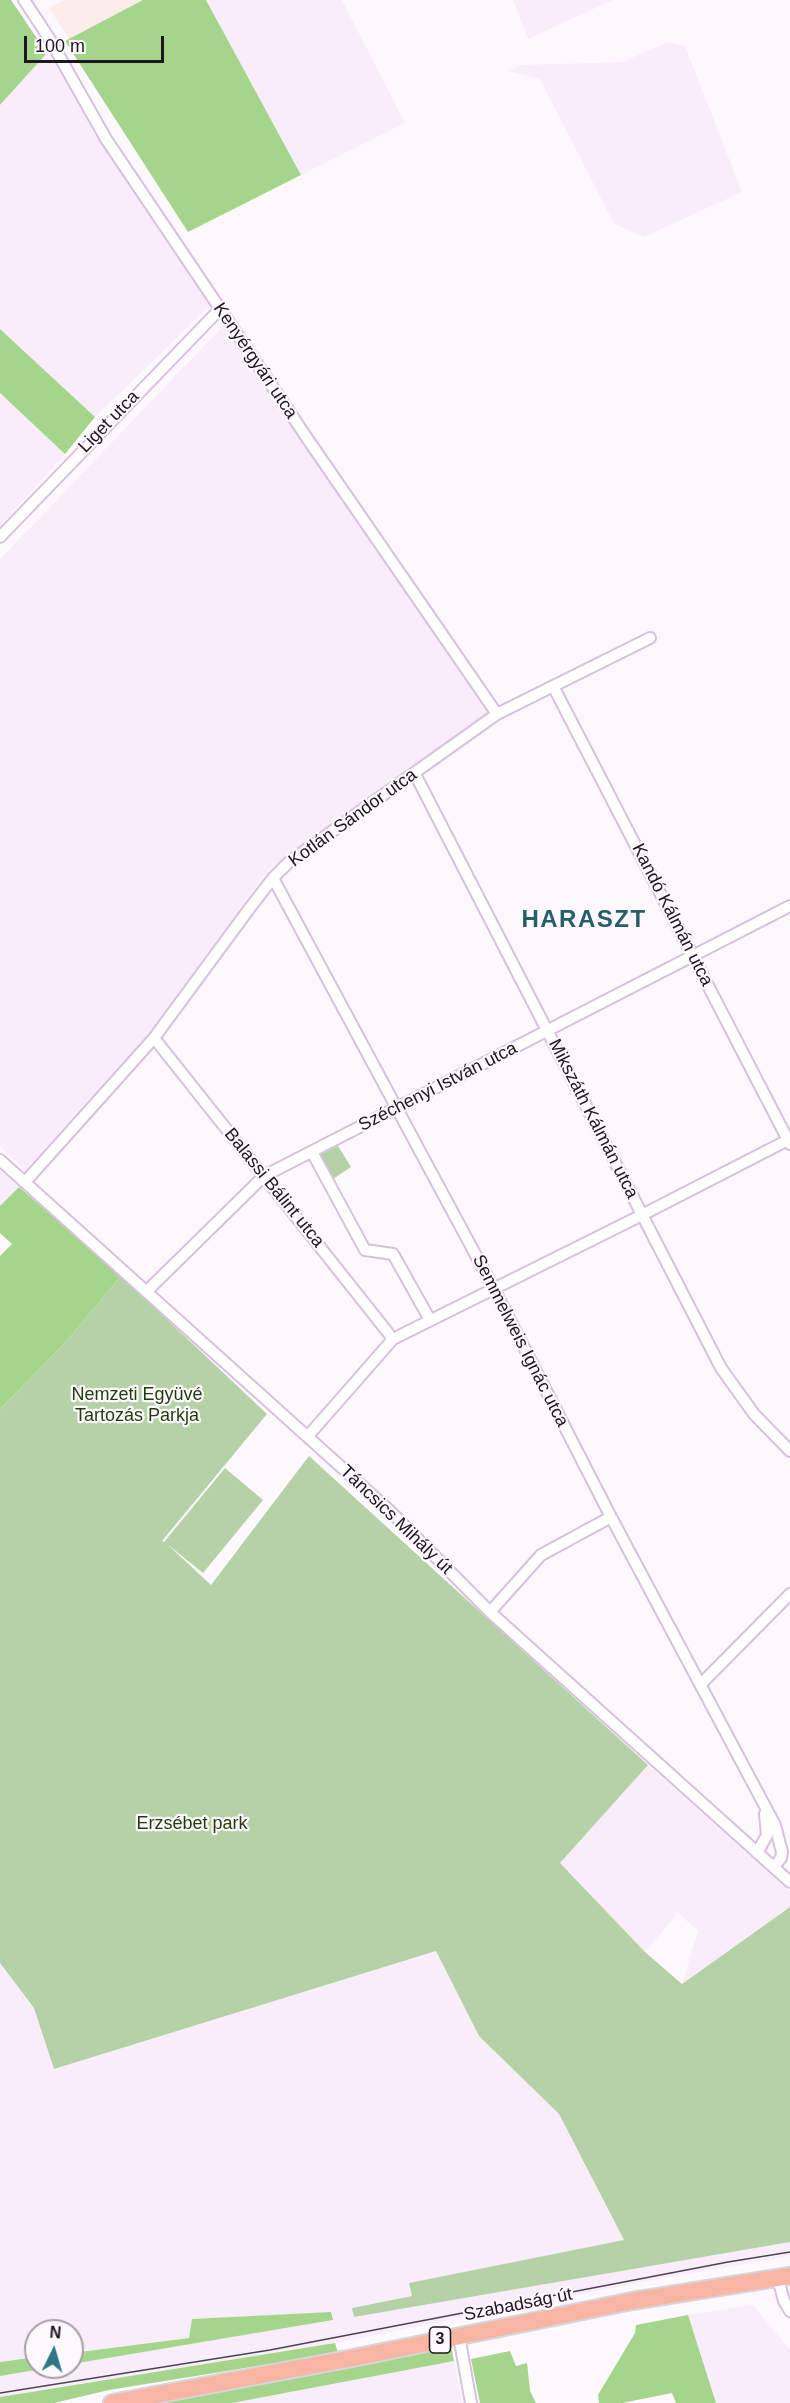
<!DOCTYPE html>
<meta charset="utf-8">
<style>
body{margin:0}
#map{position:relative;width:790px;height:2403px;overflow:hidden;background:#fdf8fe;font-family:Helvetica,sans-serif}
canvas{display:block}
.north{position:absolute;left:24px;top:2319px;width:60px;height:60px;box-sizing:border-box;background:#fdf8fe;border:2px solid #a49ea5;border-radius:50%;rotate:5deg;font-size:16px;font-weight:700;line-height:24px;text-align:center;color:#1e1620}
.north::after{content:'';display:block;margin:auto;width:21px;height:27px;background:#307783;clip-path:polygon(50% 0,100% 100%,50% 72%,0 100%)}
.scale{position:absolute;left:24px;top:36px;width:140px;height:27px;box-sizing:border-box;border:3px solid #1e1620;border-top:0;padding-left:8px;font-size:18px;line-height:21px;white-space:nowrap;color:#1e1620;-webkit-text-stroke:4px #fdf8fe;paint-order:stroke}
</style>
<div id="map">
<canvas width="790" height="2403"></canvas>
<div class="north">N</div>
<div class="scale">100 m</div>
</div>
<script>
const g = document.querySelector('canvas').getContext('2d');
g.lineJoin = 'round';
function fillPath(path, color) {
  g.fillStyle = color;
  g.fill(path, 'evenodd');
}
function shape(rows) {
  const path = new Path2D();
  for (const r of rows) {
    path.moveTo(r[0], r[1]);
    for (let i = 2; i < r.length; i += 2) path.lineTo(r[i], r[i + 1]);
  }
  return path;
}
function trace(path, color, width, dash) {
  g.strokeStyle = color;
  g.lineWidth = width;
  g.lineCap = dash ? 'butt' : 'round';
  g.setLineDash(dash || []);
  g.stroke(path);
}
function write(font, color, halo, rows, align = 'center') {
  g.font = font + ' Helvetica,sans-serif';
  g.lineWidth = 4.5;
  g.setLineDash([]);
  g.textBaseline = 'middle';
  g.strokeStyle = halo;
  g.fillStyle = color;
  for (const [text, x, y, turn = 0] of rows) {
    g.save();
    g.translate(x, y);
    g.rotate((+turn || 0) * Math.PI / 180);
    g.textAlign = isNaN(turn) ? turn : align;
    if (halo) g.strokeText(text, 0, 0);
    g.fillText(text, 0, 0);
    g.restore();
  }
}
fillPath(shape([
 [64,0,143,0,69,39,49,8]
]), '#fcecec');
fillPath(shape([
 [206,0,342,0,405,123,301,175],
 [513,0,613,0,528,39],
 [668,42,685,46,742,192,644,237,614,224,540,79,508,71,522,65,622,62],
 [47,53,211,305,95,417,0,329,0,105],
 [226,323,489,715,269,869,148,1034,25,1170,0,1146,0,559],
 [0,393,65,454,0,526],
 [0,1171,19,1187,0,1206],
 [648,1765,790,1892,790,1907,682,1984,698,1931,678,1913,645,1952,560,1863],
 [436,1951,479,2036,559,2114,624,2241,409,2283,412,2296,353,2308,354,2317,790,2242,790,2256,664,2278,335,2343,0,2397,0,2376,53,2367,72,2367,72,2364,333,2320,331,2312,192,2319,189,2338,72,2353,72,2331,36,2331,36,2357,0,2362,0,1963,34,2008,54,2069],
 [753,2305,790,2350,790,2403,716,2403,688,2315],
 [454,2361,462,2403,232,2403]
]), '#f9edfc');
fillPath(shape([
 [338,1146,351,1167,333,1179,319,1155],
 [121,1276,267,1414,162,1541,164,1542,225,1468,263,1500,203,1573,166,1543,211,1585,309,1456,648,1765,560,1863,645,1952,682,1984,790,1907,790,2242,354,2317,352,2308,412,2296,409,2283,624,2240,559,2114,479,2036,436,1951,54,2069,34,2008,0,1963,0,1409,64,1344]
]), '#b4d2a6');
fillPath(shape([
 [0,0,11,0,47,53,0,105],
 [143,0,206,0,301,175,188,232,65,41],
 [0,329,95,417,65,454,0,393],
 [19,1187,121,1276,64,1344,0,1409,0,1256,12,1244,0,1233,0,1206],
 [331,2312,333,2320,72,2364,72,2353,189,2338,192,2319],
 [688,2315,716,2403,676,2403,672,2393,622,2403,599,2403,598,2395,635,2333,636,2325],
 [335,2343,338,2353,109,2390,54,2403,0,2403,0,2397],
 [451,2346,454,2361,232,2403,139,2403],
 [510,2351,516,2366,527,2363,530,2391,536,2403,480,2403,471,2359],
 [36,2357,36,2367,53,2367,0,2376,0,2362]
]), '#a4d58b');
const minor = shape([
 [24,0,49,38,106,139,309,441,497,714],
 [0,537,220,309],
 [553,686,790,1144],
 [415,774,721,1368,754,1414,790,1451],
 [273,878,494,1289,611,1517,775,1825,782,1852,781,1858,774,1867],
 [154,1038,393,1339],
 [312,1152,365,1250,393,1254,430,1320],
 [0,1160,390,1511,490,1612,790,1882],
 [25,1182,154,1038,249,909,273,878,289,862,497,714,650,638],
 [147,1291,264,1176,790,906],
 [308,1436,393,1339,642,1215,790,1139],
 [490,1612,541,1555,611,1517],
 [701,1684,790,1594],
 [757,1853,767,1835,765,1814],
 [778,2278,784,2301,790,2311],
 [459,2336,471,2403]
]);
const primary = shape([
 [112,2403,353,2358,632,2301,790,2276]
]);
trace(minor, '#d7c1de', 14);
trace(primary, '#d6d5d7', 20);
trace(minor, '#fff', 10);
trace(primary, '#f8b5a3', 16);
trace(shape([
 [0,2393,270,2350,728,2262,790,2252]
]), '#4b444d', 1.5);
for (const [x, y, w] of [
 [440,2340,21]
]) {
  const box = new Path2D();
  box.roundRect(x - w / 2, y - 13, w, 26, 4.5);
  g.fillStyle = '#fdf8fe';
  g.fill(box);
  trace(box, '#1e1620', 1.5);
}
write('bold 16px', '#1e1620', null, [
 ["3",440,2340]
]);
write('18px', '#1e1620', '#fdf8fe', [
 ["Kenyérgyári utca",255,361,56],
 ["Liget utca",109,422,-46],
 ["Kotlán Sándor utca",353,818,-36],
 ["Kandó Kálmán utca",672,915,63],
 ["Széchenyi István utca",438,1087,-27],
 ["Mikszáth Kálmán utca",593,1119,63],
 ["Balassi Bálint utca",274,1188,51],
 ["Semmelweis Ignác utca",520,1341,63],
 ["Táncsics Mihály út",396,1520,44],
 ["Szabadság út",518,2305,-11]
]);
write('18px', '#1e3d0a', '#fdf8fe', [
 ["Nemzeti Együvé",137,1395],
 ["Tartozás Parkja",137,1416],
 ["Erzsébet park",192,1824]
]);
g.letterSpacing = '1.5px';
write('bold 24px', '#275e68', '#fdf8fe', [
 ["HARASZT",584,920]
]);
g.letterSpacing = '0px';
</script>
